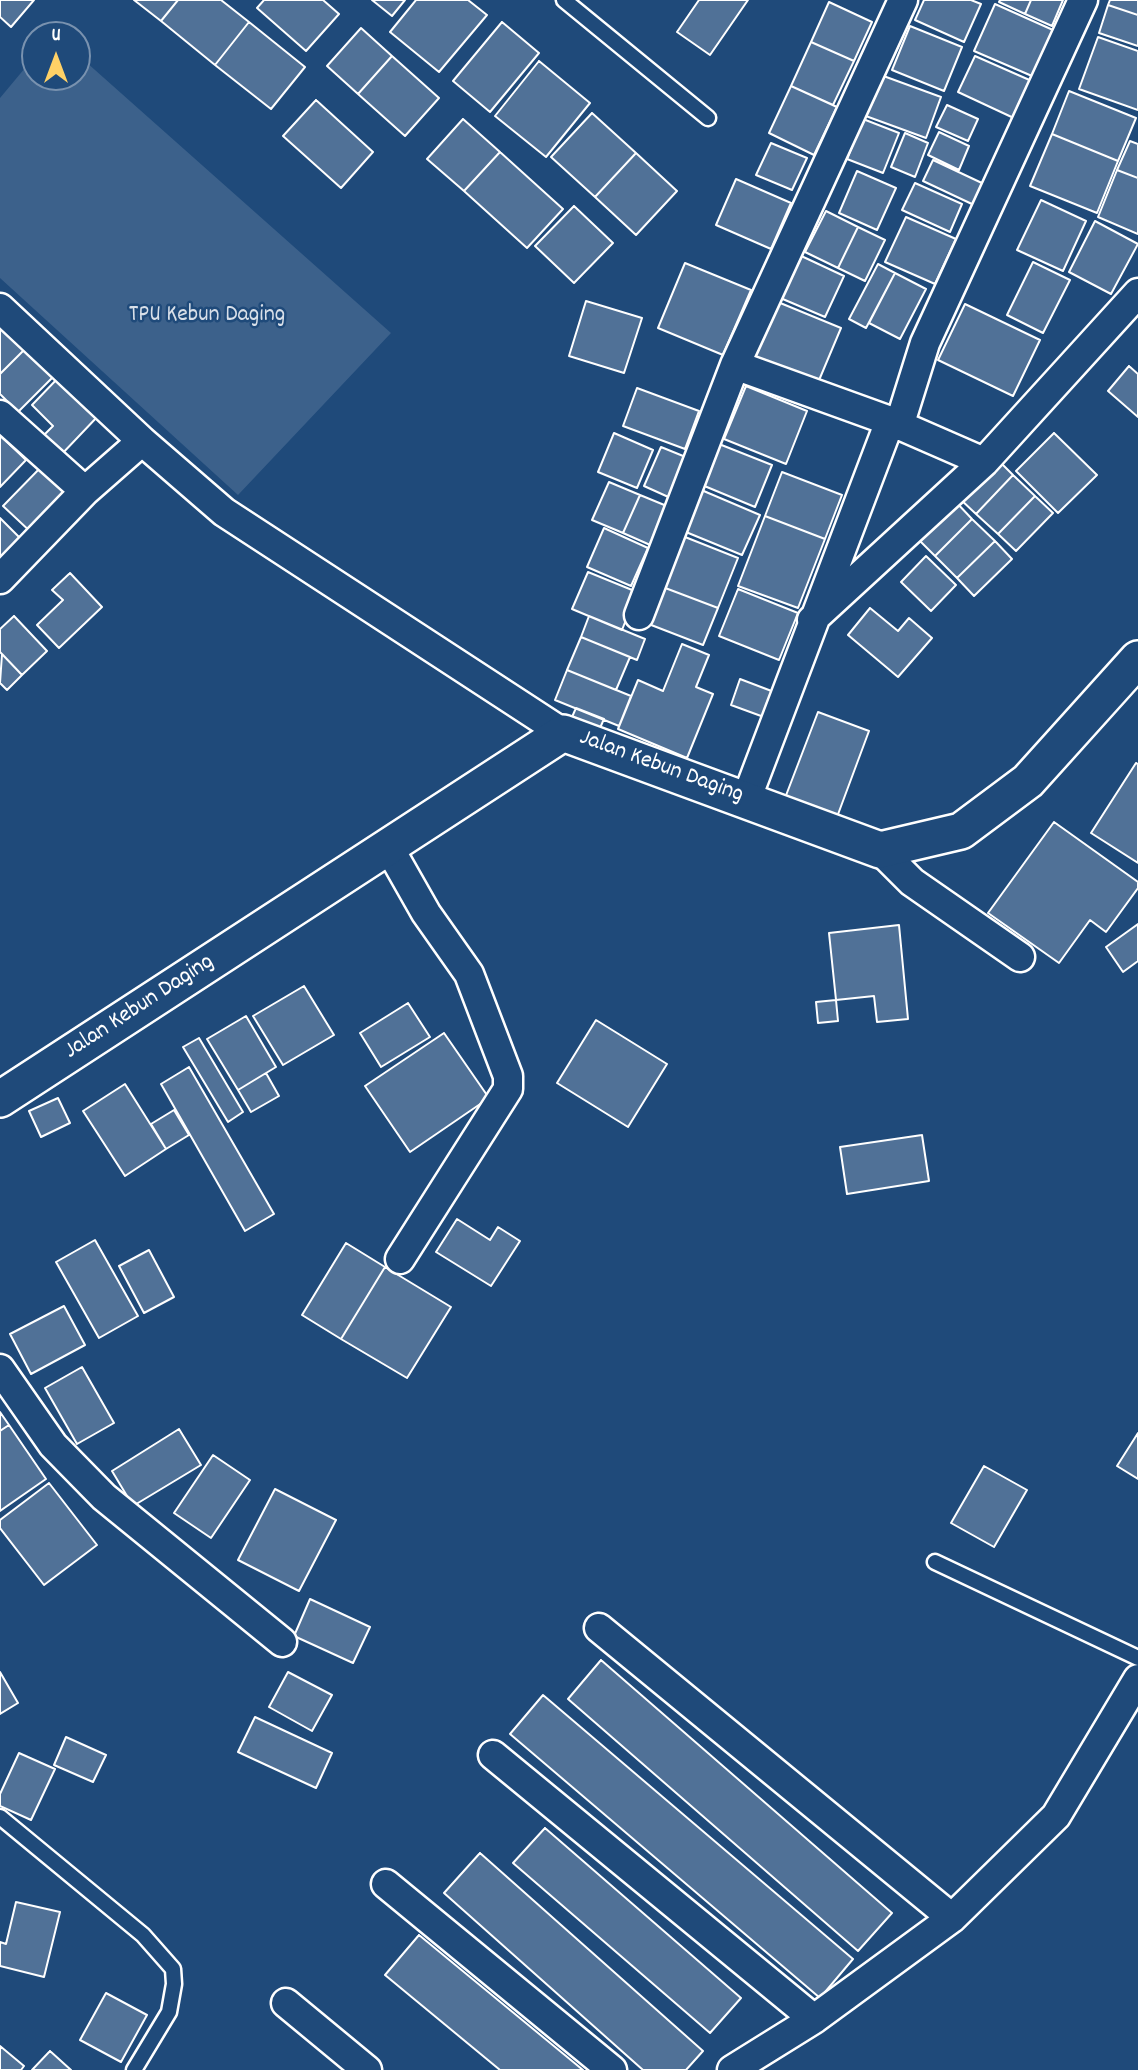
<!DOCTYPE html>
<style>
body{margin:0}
#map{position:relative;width:1138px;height:2070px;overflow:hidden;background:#1f4a7a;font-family:Dekko,sans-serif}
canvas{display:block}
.north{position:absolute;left:21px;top:21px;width:70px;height:70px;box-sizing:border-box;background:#1f4a7a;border:2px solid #7992af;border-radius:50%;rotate:0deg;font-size:19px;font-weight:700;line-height:28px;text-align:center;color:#fff}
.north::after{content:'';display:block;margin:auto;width:24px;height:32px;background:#ffd166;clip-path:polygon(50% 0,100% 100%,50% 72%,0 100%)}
</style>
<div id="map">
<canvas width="1138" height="2070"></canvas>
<div class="north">U</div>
</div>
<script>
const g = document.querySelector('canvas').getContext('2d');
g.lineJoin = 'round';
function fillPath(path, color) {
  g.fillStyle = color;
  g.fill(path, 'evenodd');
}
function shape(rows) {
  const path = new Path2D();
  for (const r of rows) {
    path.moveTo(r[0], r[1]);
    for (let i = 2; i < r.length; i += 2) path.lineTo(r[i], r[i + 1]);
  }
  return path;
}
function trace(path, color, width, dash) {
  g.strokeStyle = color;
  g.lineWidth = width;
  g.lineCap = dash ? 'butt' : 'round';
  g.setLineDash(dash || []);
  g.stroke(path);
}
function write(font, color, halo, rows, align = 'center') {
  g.font = font + ' Dekko,sans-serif';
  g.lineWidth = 5;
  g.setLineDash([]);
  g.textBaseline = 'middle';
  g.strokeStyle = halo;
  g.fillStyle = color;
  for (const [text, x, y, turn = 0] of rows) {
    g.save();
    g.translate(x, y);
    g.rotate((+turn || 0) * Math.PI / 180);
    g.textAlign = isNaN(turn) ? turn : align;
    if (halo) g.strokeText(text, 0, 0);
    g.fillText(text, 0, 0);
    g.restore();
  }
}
fillPath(shape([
 [77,54,391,333,238,495,0,278,0,98,35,56,35,77,77,77]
]), '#3c618b');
const building = shape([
 [0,0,34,0,11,27,0,17,0,0],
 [134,0,178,0,161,21,134,0],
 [178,0,221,0,249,22,215,65,161,21,178,0],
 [264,0,323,0,339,14,306,51,257,8,264,0],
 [372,0,405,0,392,16,372,0],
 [416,0,468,0,487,15,439,72,390,32,416,0],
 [699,0,748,0,710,55,677,32,699,0],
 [924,0,971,0,981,4,964,42,915,20,924,0],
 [1000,0,1031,0,1025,14,999,2,1000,0],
 [1031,0,1063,0,1052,26,1025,14,1031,0],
 [1110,0,1138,0,1138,15,1108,5,1110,0],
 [829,2,872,22,854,61,811,42,829,2],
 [995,4,1053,30,1032,76,974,51,995,4],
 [1108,5,1138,15,1138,46,1099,33,1108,5],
 [249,22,305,67,271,109,215,65,249,22],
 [502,22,539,53,490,112,453,81,502,22],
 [910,26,962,47,944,91,892,70,910,26],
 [361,28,392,56,358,94,327,66,361,28],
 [1098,37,1138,51,1138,110,1079,89,1098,37],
 [811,42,854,61,833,105,791,86,811,42],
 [392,56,439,98,405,136,358,94,392,56],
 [975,56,1034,82,1018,120,958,92,975,56],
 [539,61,590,103,546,157,495,116,539,61],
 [878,74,941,97,926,138,863,115,878,74],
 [791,86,837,107,814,155,769,133,791,86],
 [1069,91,1136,118,1118,161,1052,134,1069,91],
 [316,100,373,152,341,188,283,136,316,100],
 [947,105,978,119,968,141,936,127,947,105],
 [592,113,636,153,595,197,551,157,592,113],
 [463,119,500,152,464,191,427,159,463,119],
 [863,119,899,133,883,173,847,159,863,119],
 [939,132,969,146,959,170,928,155,939,132],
 [905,133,928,143,915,177,891,167,905,133],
 [1052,134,1118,161,1097,213,1030,186,1052,134],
 [1130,141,1138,144,1138,178,1117,170,1130,141],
 [771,143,807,158,792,190,756,175,771,143],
 [500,152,563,209,527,248,464,191,500,152],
 [636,153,677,191,636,235,595,197,636,153],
 [933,160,984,184,974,205,923,181,933,160],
 [1117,170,1138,178,1138,234,1098,217,1117,170],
 [857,171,896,188,877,230,839,213,857,171],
 [736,179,791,203,771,249,716,225,736,179],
 [915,183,962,204,950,232,902,210,915,183],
 [1041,200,1086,221,1063,271,1017,250,1041,200],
 [574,206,613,243,574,283,535,246,574,206],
 [826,211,858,227,838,268,805,252,826,211],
 [906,217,956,239,935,284,885,262,906,217],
 [1095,221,1138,244,1111,294,1069,272,1095,221],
 [858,227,885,240,865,281,838,268,858,227],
 [797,254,844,276,825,317,778,297,797,254],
 [1033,262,1070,280,1043,333,1007,315,1033,262],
 [685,263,751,290,723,355,658,328,685,263],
 [878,264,895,273,866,328,849,319,878,264],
 [895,273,926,289,900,339,869,323,895,273],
 [773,300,841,328,817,385,749,357,773,300],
 [586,301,642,318,624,373,569,356,586,301],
 [965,304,1040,340,1013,396,938,360,965,304],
 [0,323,26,348,0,374,0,323],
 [26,348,54,376,18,412,0,394,0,374,26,348],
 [1129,366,1138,374,1138,417,1108,391,1129,366],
 [59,377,99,415,60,456,41,438,53,426,32,405,59,377],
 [746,386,807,411,786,464,724,439,746,386],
 [637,388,699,411,685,449,623,426,637,388],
 [614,433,653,450,637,488,598,472,614,433],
 [1054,433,1097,475,1058,513,1016,471,1054,433],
 [0,435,26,460,0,487,0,435],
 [719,444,772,465,755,507,702,485,719,444],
 [661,447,693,460,675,500,644,486,661,447],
 [997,459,1013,475,976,514,959,498,997,459],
 [44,464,75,494,34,535,3,506,44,464],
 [782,472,842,495,825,539,765,516,782,472],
 [1013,475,1035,496,998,534,976,514,1013,475],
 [609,482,640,495,623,533,592,520,609,482],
 [699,489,760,515,742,555,681,530,699,489],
 [640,495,674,509,657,548,623,533,640,495],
 [1035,496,1053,513,1016,551,998,534,1035,496],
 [955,501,972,519,935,556,917,538,955,501],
 [765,516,825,539,798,608,738,586,765,516],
 [0,518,23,541,0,563,0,518],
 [972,519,995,541,957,578,935,556,972,519],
 [604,528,648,548,631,586,587,567,604,528],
 [680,535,738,558,718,608,660,586,680,535],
 [995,541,1012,559,974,596,957,578,995,541],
 [926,556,956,585,931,611,901,582,926,556],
 [588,572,637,592,622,630,572,609,588,572],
 [70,573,102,607,59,648,37,625,63,600,52,590,70,573],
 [660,586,718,608,703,645,646,623,660,586],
 [738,589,798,613,779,660,719,636,738,589],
 [870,608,898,631,909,618,932,638,898,677,848,635,870,608],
 [14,616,47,651,22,675,0,652,0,629,14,616],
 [589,616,645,639,637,660,581,637,589,616],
 [581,637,630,657,616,690,567,670,581,637],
 [682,644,709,655,696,687,713,694,687,758,618,729,638,680,663,691,682,644],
 [2,654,22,675,7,690,0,683,2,654],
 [567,670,631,696,619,726,555,700,567,670],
 [740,679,782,695,772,720,731,705,740,679],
 [576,708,604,719,596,737,568,726,576,708],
 [818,712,869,731,837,817,785,798,818,712],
 [1136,763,1138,764,1138,863,1091,833,1136,763],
 [1054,822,1138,882,1138,888,1106,932,1090,920,1059,963,988,913,1054,822],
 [1138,924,1138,961,1123,972,1106,947,1138,924],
 [899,925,908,1019,877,1022,874,996,836,1000,829,933,899,925],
 [304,986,334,1035,283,1065,253,1016,304,986],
 [836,1000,838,1021,818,1023,816,1002,836,1000],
 [408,1003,430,1037,381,1067,360,1033,408,1003],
 [246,1016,276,1067,238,1090,207,1039,246,1016],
 [596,1020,667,1064,628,1127,557,1083,596,1020],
 [444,1033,489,1098,410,1152,365,1086,444,1033],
 [199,1038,243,1112,228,1122,183,1047,199,1038],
 [189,1067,274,1214,245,1231,161,1084,189,1067],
 [266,1073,279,1096,251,1112,238,1090,266,1073],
 [125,1084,166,1149,125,1176,83,1111,125,1084],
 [58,1098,70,1123,41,1137,29,1111,58,1098],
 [174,1110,189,1135,166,1149,151,1124,174,1110],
 [922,1135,929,1181,847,1194,840,1147,922,1135],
 [457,1219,490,1240,498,1227,520,1241,491,1286,436,1252,457,1219],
 [95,1240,138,1316,99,1338,56,1262,95,1240],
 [346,1243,385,1267,341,1339,302,1315,346,1243],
 [149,1250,174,1297,144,1313,119,1266,149,1250],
 [385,1267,451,1307,407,1378,341,1339,385,1267],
 [64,1306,85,1345,31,1374,10,1334,64,1306],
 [82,1367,114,1423,77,1444,45,1388,82,1367],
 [0,1412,9,1425,0,1431,0,1412],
 [9,1425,46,1479,0,1511,0,1431,9,1425],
 [179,1429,201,1465,133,1506,112,1471,179,1429],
 [1138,1433,1138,1479,1117,1466,1138,1433],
 [213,1455,250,1480,211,1538,174,1513,213,1455],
 [984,1466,1027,1490,994,1547,951,1523,984,1466],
 [49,1483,97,1545,44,1585,0,1528,0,1520,49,1483],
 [275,1489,336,1520,299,1591,238,1560,275,1489],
 [310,1599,370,1627,353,1663,294,1636,310,1599],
 [601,1660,892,1913,858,1951,568,1699,601,1660],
 [0,1672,18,1703,0,1714,0,1672],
 [288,1672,332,1695,312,1731,269,1707,288,1672],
 [543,1695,853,1959,820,1998,510,1734,543,1695],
 [255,1717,332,1753,316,1788,238,1752,255,1717],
 [66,1737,106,1755,93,1782,54,1765,66,1737],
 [19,1753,55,1769,31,1820,0,1806,0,1794,19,1753],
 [545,1828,741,1998,710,2033,513,1863,545,1828],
 [480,1853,703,2051,686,2070,643,2070,444,1893,480,1853],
 [16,1902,60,1912,44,1977,0,1966,0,1942,6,1944,16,1902],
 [419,1935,583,2070,500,2070,385,1975,419,1935],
 [106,1993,147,2015,121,2062,80,2040,106,1993],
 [0,2046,24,2066,21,2070,0,2070,0,2046],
 [50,2051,71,2070,32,2070,50,2051]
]);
fillPath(building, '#507197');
trace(building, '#fff', 2);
const service = shape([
 [564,0,708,118],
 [935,1562,1138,1658],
 [0,1817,143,1935,173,1969,174,1984,169,2012,134,2070]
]);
const minor = shape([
 [0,308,142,441,224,512,563,733],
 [735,365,890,421,984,462],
 [0,415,85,491],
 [899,426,925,343,1083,0],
 [0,579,85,491,142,441],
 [639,615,735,365,903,0],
 [812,620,984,462,1138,293],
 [746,800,890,421],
 [388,846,426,913,469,974,508,1076,508,1089,400,1259],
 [880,850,912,882,1020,957],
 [0,1369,53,1445,104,1497,282,1642],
 [599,1628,952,1918],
 [493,1755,814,2019],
 [386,1884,612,2070],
 [286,2003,367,2070],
 [732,2070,814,2019,952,1918,1056,1816,1138,1679]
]);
const tertiary = shape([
 [0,1099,563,733,880,850,961,831,1028,781,1138,659]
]);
trace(service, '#fff', 19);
trace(minor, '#fff', 33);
trace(tertiary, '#fff', 40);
trace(service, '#1f4a7a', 14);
trace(minor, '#1f4a7a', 28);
trace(tertiary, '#1f4a7a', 35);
write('24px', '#d8dfe8', '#1f4a7a', [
 ["TPU Kebun Daging",207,317]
]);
write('24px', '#fff', '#1f4a7a', [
 ["Jalan Kebun Daging",661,768,20],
 ["Jalan Kebun Daging",140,1008,-33]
]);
</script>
